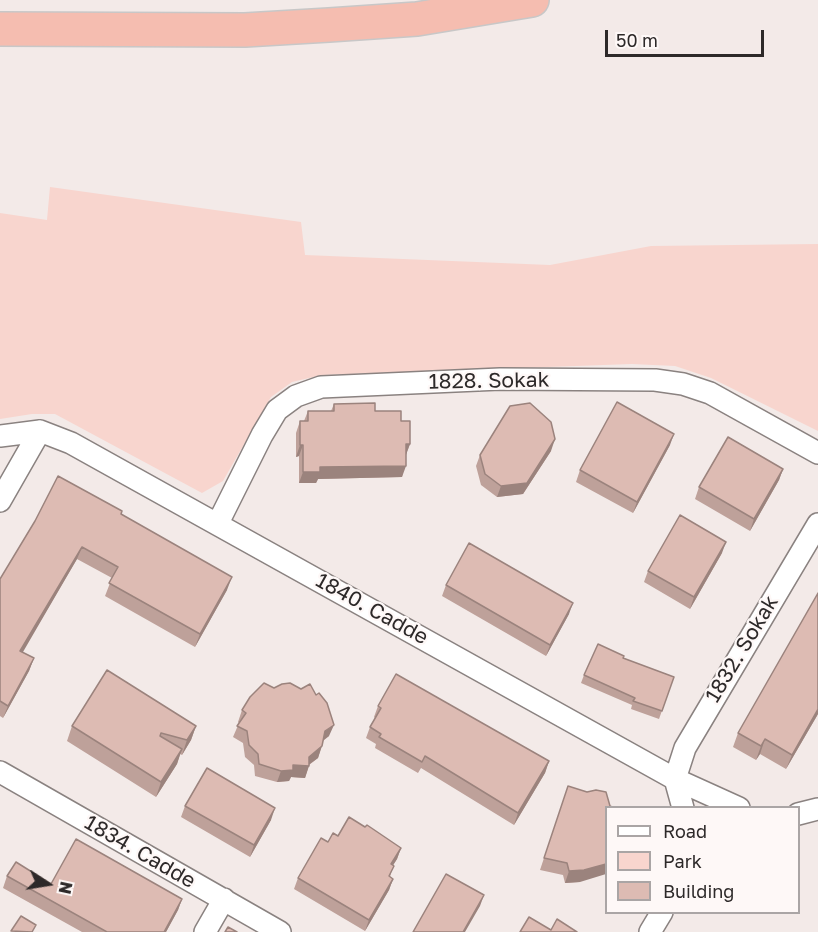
<!DOCTYPE html>
<style>
body{margin:0}
#map{position:relative;width:818px;height:932px;overflow:hidden;background:#f3eae8;font-family:"Golos Text",sans-serif}
canvas{display:block}
.legend{position:absolute;left:605px;top:806px;width:195px;height:108px;box-sizing:border-box;background:#fef8f7;border:2px solid #aaa5a5;margin:0;padding:8px 10px;list-style:none;font-size:18px;color:#2d2929}
.legend li{display:flex;align-items:center;gap:12px;height:30px}
.legend b{width:30px;border:2px solid #aaa5a5}
.north{position:absolute;left:18px;top:854px;width:60px;height:60px;-webkit-text-stroke:4px #fef8f7;paint-order:stroke;rotate:102deg;font-size:16px;font-weight:700;line-height:24px;text-align:center;color:#2d2929}
.north::after{content:'';display:block;margin:auto;width:21px;height:27px;background:#2d2929;clip-path:polygon(50% 0,100% 100%,50% 72%,0 100%)}
.scale{position:absolute;left:605px;top:30px;width:159px;height:27px;box-sizing:border-box;border:3px solid #2d2929;border-top:0;padding-left:8px;font-size:18px;line-height:21px;white-space:nowrap;color:#2d2929;-webkit-text-stroke:4px #fef8f7;paint-order:stroke}
</style>
<div id="map">
<canvas width="818" height="932"></canvas>
<ul class="legend">
<li><b style="height:8px;background:#fff"></b>Road</li>
<li><b style="height:16px;background:#f8d5ce"></b>Park</li>
<li><b style="height:16px;background:#ddbbb3"></b>Building</li>
</ul>
<div class="north">N</div>
<div class="scale">50 m</div>
</div>
<script>
const g = document.querySelector('canvas').getContext('2d');
g.lineJoin = 'round';
function fillPath(path, color) {
  g.fillStyle = color;
  g.fill(path, 'evenodd');
}
function shape(rows) {
  const path = new Path2D();
  for (const r of rows) {
    path.moveTo(r[0], r[1]);
    for (let i = 2; i < r.length; i += 2) path.lineTo(r[i], r[i + 1]);
  }
  return path;
}
function trace(path, color, width, dash) {
  g.strokeStyle = color;
  g.lineWidth = width;
  g.lineCap = dash ? 'butt' : 'round';
  g.setLineDash(dash || []);
  g.stroke(path);
}
function write(font, color, halo, rows, align = 'center') {
  g.font = font + ' "Golos Text",sans-serif';
  g.lineWidth = 4.5;
  g.setLineDash([]);
  g.textBaseline = 'middle';
  g.strokeStyle = halo;
  g.fillStyle = color;
  for (const [text, x, y, turn = 0] of rows) {
    g.save();
    g.translate(x, y);
    g.rotate((+turn || 0) * Math.PI / 180);
    g.textAlign = isNaN(turn) ? turn : align;
    if (halo) g.strokeText(text, 0, 0);
    g.fillText(text, 0, 0);
    g.restore();
  }
}
fillPath(shape([
 [50,187,301,222,305,255,550,265,651,246,818,244,818,431,711,378,675,366,632,364,322,375,292,382,271,397,223,481,202,493,55,414,32,414,0,419,0,213,47,220]
]), '#f8d5ce');
const street = shape([
 [0,436,40,431,71,443,675,779,739,808],
 [0,501,40,431],
 [218,523,262,435,277,410,296,396,321,387,500,379,655,380,683,384,710,393,818,453],
 [0,772,280,932],
 [683,808,675,779,685,748,818,524],
 [798,814,818,809],
 [205,932,224,899],
 [650,932,662,912]
]);
const highway = shape([
 [0,29,245,30,329,25,417,19,532,0]
]);
trace(street, '#8a8280', 24);
trace(highway, '#c8c7c7', 36);
trace(street, '#fff', 21);
trace(highway, '#f5bdb0', 33);
fillPath(shape([
 [334,404,375,411,401,421,410,444,406,454,402,477,318,479,316,483,299,483,299,456,296,457,296,433,300,421,304,421,308,411,331,411],
 [670,445,633,513,576,482,580,470],
 [551,451,523,494,497,497,481,485,476,466,480,455],
 [783,469,779,480,750,531,695,499,699,487],
 [121,514,227,590,195,647,105,596,112,578,77,559,22,652,34,658,29,671,3,718,0,716,0,579],
 [722,553,690,609,644,582,648,571],
 [446,585,569,614,546,656,442,596],
 [623,658,674,677,659,719,631,709,632,705,581,683,584,675],
 [378,706,549,761,545,773,514,825,421,768,418,773,375,748,376,744,366,738,370,727,375,718,374,717],
 [242,710,329,736,323,741,318,758,309,765,305,778,291,777,289,781,277,782,255,776,254,765,245,757,243,743,233,737,239,723,238,722],
 [818,714,786,769,760,754,756,760,733,747,738,733],
 [72,726,196,726,191,740,182,755,180,754,177,764,156,797,67,741],
 [568,786,580,882,565,883,563,875,540,870],
 [185,806,271,820,250,857,181,817],
 [338,836,401,848,397,859,393,865,390,877,393,879,389,890,365,931,294,889,298,878,328,842],
 [7,876,51,884,182,899,178,910,166,932,82,932,3,888]
]), '#bea19a');
fillPath(shape([
 [674,434,670,445,633,513,637,502],
 [555,439,551,451,523,494,497,497,501,486],
 [406,444,410,444,406,455],
 [300,445,303,445,299,456,296,457],
 [406,466,402,477,318,479,316,483,299,483,303,472,320,467],
 [783,469,779,480,750,531,754,519],
 [726,542,722,553,690,609,694,597],
 [82,547,77,559,16,664,20,651],
 [232,577,227,590,195,647,200,634],
 [573,603,569,614,546,656,550,645],
 [34,658,29,671,3,718,8,706],
 [818,709,818,714,786,769,792,755],
 [334,725,329,736,321,742,325,731],
 [196,726,191,740,182,755,187,740],
 [765,739,760,754,756,760,761,746],
 [322,746,318,758,307,766,309,766,305,778,291,777,289,781,277,782,281,771,309,757],
 [182,749,177,764,156,797,161,782],
 [549,761,545,773,514,825,518,813],
 [275,808,271,820,250,857,254,845],
 [401,848,397,859,387,875,391,864],
 [606,864,606,874,580,882,565,883,569,871],
 [393,879,389,890,365,931,369,920],
 [484,895,480,906,465,932,463,932],
 [182,899,178,910,166,932,164,932]
]), '#9b837d');
const building = shape([
 [617,402,674,434,637,502,580,470,617,402],
 [375,403,375,411,401,411,401,421,410,421,410,444,406,444,406,466,320,467,320,472,303,472,303,445,300,445,300,421,308,421,308,411,334,411,334,404,375,403],
 [530,403,551,422,555,439,527,483,501,486,485,474,480,455,510,406,530,403],
 [728,437,783,469,754,519,699,487,728,437],
 [58,476,122,511,121,514,232,577,200,634,109,583,118,567,82,547,20,651,34,658,8,706,0,701,0,579,35,521,58,476],
 [680,515,726,542,694,597,648,571,680,515],
 [469,543,573,603,550,645,446,585,469,543],
 [818,593,818,709,792,755,765,739,761,746,738,733,818,593],
 [598,644,624,656,623,658,674,677,662,711,633,701,635,698,584,675,598,644],
 [107,670,196,726,187,740,161,733,160,736,182,749,161,782,72,726,107,670],
 [396,674,549,761,518,813,425,756,422,762,379,737,381,734,370,727,381,708,378,706,396,674],
 [264,683,274,688,282,684,290,683,301,689,310,684,316,695,319,693,327,703,334,725,325,731,322,746,309,757,309,766,293,765,293,770,281,771,259,764,258,754,249,745,247,731,237,726,246,713,242,710,250,697,264,683],
 [207,768,275,808,254,845,185,806,207,768],
 [568,786,587,792,596,790,606,792,610,806,612,807,606,807,606,864,584,870,569,871,567,863,544,858,568,786],
 [349,817,365,827,367,825,401,848,391,864,394,866,389,876,393,879,369,920,298,878,321,838,328,842,333,833,338,836,349,817],
 [76,839,182,899,164,932,107,932,7,876,16,862,51,884,76,839],
 [446,874,484,895,463,932,413,932,446,874],
 [21,916,36,925,32,932,11,931,21,916],
 [529,917,551,930,557,919,577,932,520,932,529,917],
 [228,927,237,932,225,932,228,927]
]);
fillPath(building, '#ddbbb3');
trace(building, '#9b837d', 1.5);
write('21px', '#2d2929', '#fef8f7', [
 ["1828. Sokak",489,381,-1],
 ["1840. Cadde",372,609,29],
 ["1832. Sokak",742,649,-59],
 ["1834. Cadde",140,852,30]
]);
</script>
